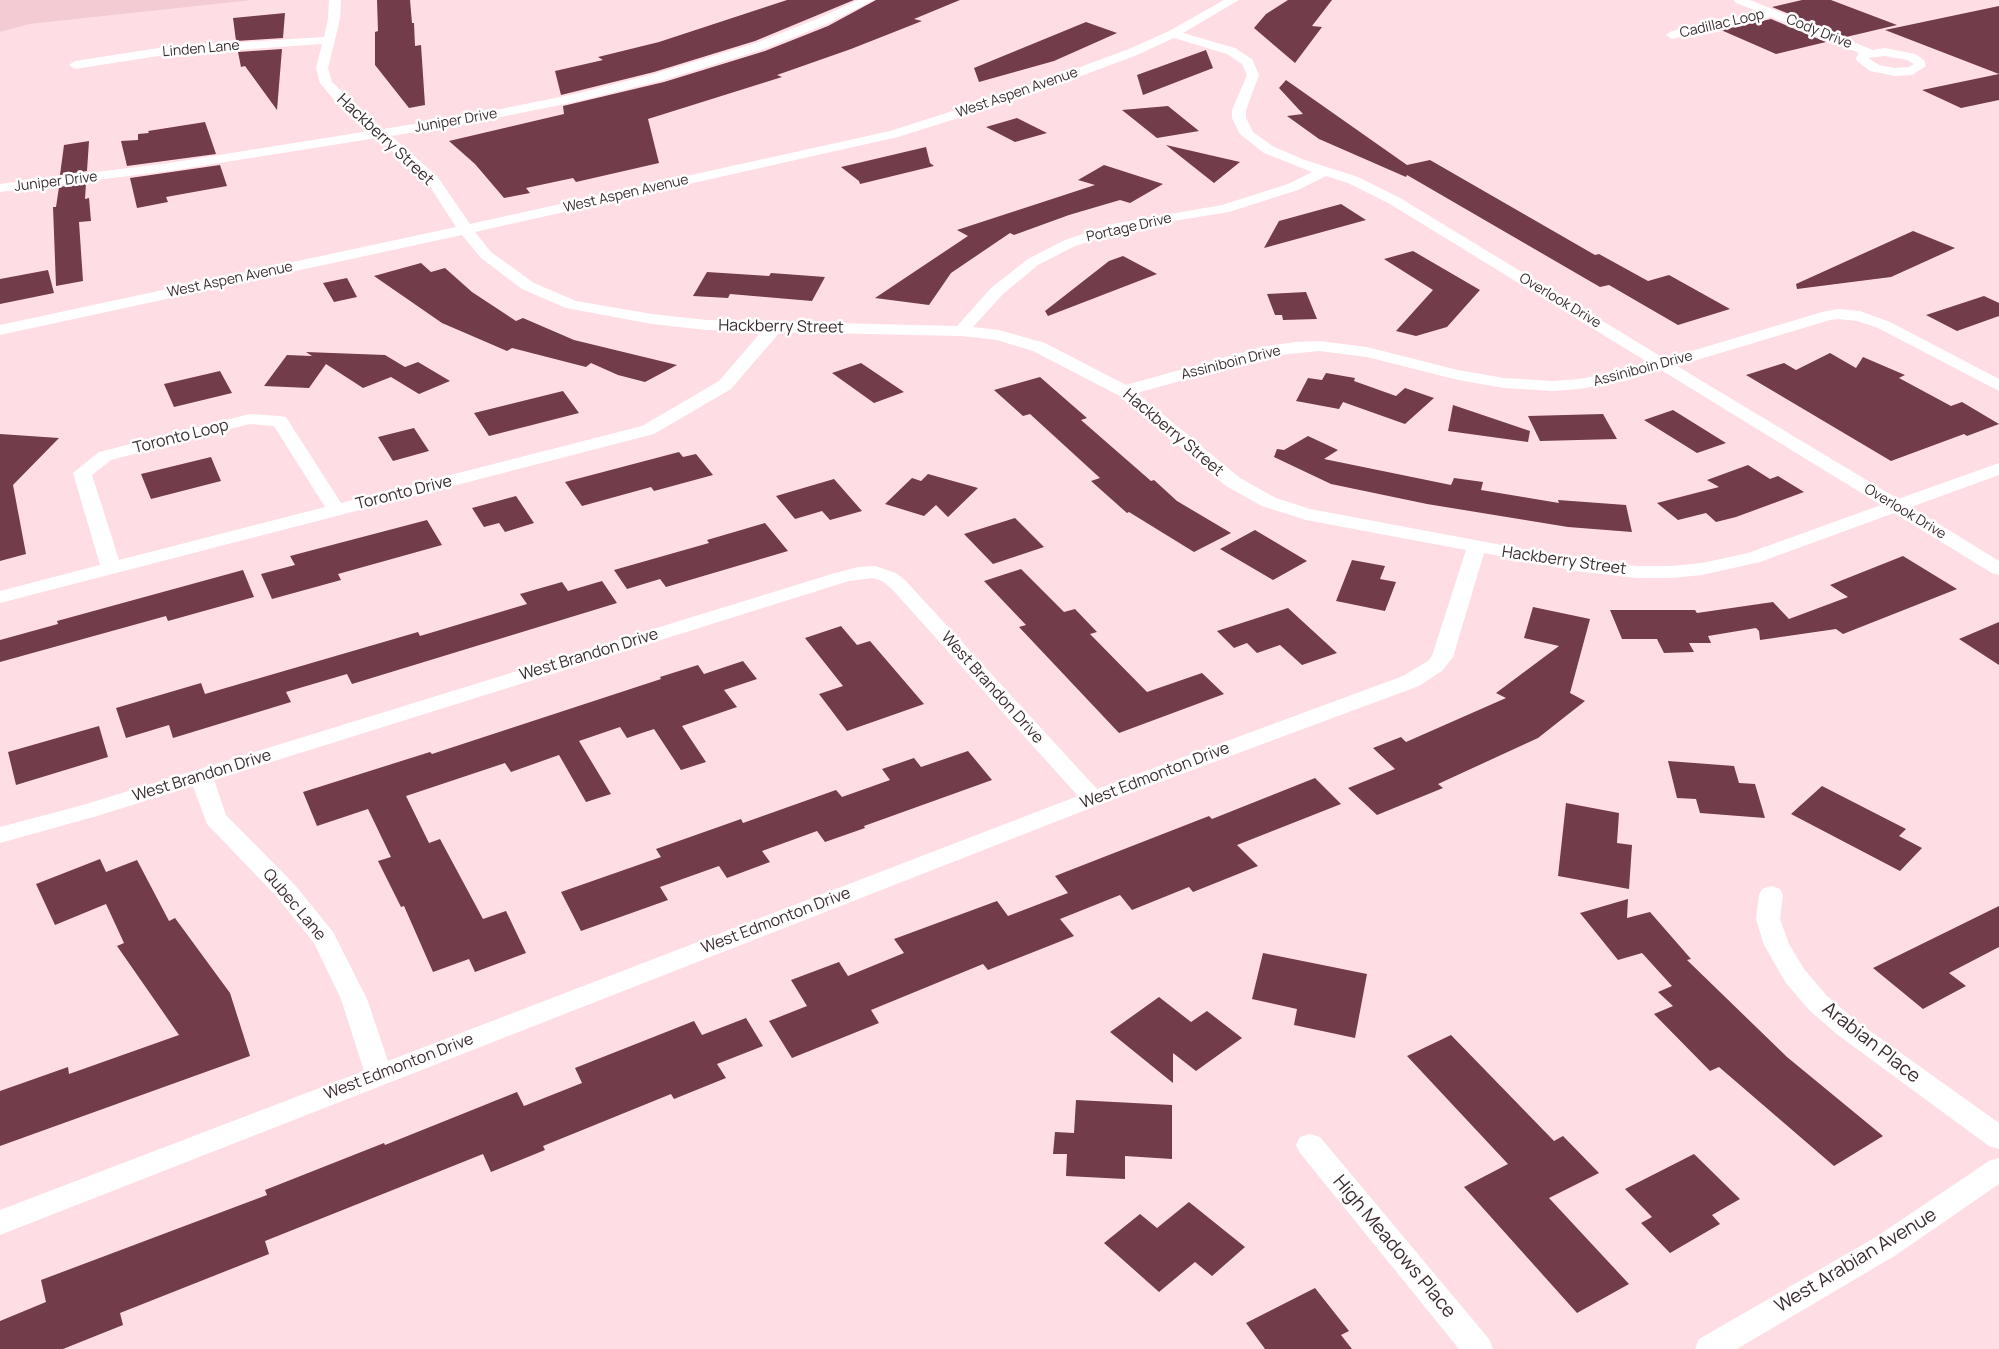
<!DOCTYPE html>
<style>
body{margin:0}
canvas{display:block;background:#ffdde4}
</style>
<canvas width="1999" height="1349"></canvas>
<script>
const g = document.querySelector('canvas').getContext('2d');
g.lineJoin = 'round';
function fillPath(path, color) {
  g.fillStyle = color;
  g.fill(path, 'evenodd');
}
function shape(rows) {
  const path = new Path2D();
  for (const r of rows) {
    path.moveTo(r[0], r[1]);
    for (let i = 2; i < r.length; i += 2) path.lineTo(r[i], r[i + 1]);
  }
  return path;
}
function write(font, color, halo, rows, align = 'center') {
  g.font = font + ' Manrope,sans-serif';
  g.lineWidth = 5;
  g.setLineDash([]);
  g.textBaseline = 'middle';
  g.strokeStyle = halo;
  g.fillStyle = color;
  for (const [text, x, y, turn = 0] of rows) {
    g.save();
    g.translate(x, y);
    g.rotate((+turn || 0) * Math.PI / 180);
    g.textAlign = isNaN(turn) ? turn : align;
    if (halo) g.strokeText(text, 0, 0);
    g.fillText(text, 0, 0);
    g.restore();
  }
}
fillPath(shape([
 [0,0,252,0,29,24,0,32]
]), '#f2cbd3');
fillPath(shape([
 [377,0,410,0,412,23,414,23,415,46,421,45,425,105,409,108,375,65,375,32,378,31],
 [787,0,854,0,755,41,654,72,561,95,555,71,603,60,598,57,659,42],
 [876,0,960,0,914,19,922,21,851,49,777,75,782,77,648,119,659,163,576,182,573,178,526,188,530,193,504,198,475,164,449,141,564,114,563,106,664,82,765,51,828,26],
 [1288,0,1332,0,1312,26,1322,27,1295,63,1254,28,1266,14],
 [1802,0,1831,0,1897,25,1846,37,1772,7],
 [1999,6,1999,74,1885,30],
 [285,13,283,38,236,41,233,18],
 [1771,19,1826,42,1776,54,1721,30],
 [1086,22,1117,33,1054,61,979,82,974,68],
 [282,49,277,110,245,66,241,67,238,52],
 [1206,50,1213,68,1143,95,1137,75],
 [1999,74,1999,100,1961,108,1922,90],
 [1286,80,1407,165,1430,160,1595,255,1599,254,1648,281,1669,275,1730,309,1678,325,1609,285,1600,287,1407,175,1406,177,1319,139,1287,116,1303,114,1279,88],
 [1168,106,1199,131,1157,138,1122,110],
 [1017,118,1047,133,1015,142,986,127],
 [205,122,216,154,127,166,121,141,138,140,138,134,149,133,148,131],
 [89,141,87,171,60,175,64,145],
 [1166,145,1240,162,1214,183],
 [926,147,930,163,934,166,860,184,859,181,841,167],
 [220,165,227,186,166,197,168,202,137,208,130,178],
 [1104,165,1163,184,1130,203,1120,200,1069,215,1014,235,1010,233,951,273,929,305,875,298,968,236,957,230,1095,185,1078,180],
 [86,183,85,199,89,198,91,221,79,222,83,281,56,286,53,207,56,207,59,187],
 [1341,204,1366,220,1264,248,1279,221],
 [1913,231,1955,248,1891,277,1797,289,1796,284],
 [1413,251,1480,290,1447,327,1416,336,1396,331,1433,290,1384,259],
 [1123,256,1157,274,1048,316,1045,311,1109,261],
 [421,263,431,272,445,268,472,292,516,321,523,318,574,340,677,365,645,382,618,375,591,363,586,367,512,348,507,351,442,323,374,276],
 [48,270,54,293,0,304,0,279],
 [707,272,769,276,771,273,825,277,812,301,730,294,728,298,693,296],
 [347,278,357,297,334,302,323,283],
 [1306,292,1317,319,1283,320,1282,315,1275,315,1267,294],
 [1984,296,1999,303,1999,316,1957,331,1926,315],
 [306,352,385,355,405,367,418,362,450,381,419,394,391,377,363,388,326,364,309,388,264,386,287,355,312,356],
 [1830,353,1856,368,1863,357,1905,375,1899,378,1951,406,1962,402,1999,424,1967,436,1964,434,1891,461,1746,375,1784,363,1796,370],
 [861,363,904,392,874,403,832,373],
 [220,371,232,393,174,407,164,384],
 [1326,373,1355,378,1354,381,1396,396,1405,388,1434,398,1405,424,1343,402,1339,409,1296,401,1308,378,1322,380],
 [1040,377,1087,418,1081,420,1151,481,1154,480,1177,501,1231,533,1194,552,1129,512,1127,513,1091,481,1100,478,1030,414,1023,416,994,390],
 [563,391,579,413,489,436,474,413],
 [1453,405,1530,431,1528,442,1448,431],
 [1673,410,1726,443,1697,453,1644,420],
 [1603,414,1617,439,1540,441,1528,416],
 [414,428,429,451,393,461,378,437],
 [0,434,59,438,13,485,26,554,0,561],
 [1308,436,1338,450,1324,459,1451,485,1454,478,1483,482,1481,490,1559,503,1558,500,1626,505,1632,532,1568,527,1427,504,1331,484,1274,457,1277,449,1284,450],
 [679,452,683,457,696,454,713,475,654,491,651,487,582,506,565,482],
 [211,457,221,481,151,499,141,474],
 [1748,465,1770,479,1778,476,1804,492,1736,517,1716,522,1706,513,1678,520,1657,503,1719,487,1707,480],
 [928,474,978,488,948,517,936,505,924,516,885,504,912,478,921,481],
 [834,479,862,511,830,520,822,511,795,519,776,496],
 [516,496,534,523,505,532,499,523,484,527,472,508],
 [1015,518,1044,547,993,564,964,534],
 [427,520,442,545,338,574,341,580,272,599,261,574,295,565,290,556],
 [765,523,788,551,666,587,660,579,627,589,614,570,709,543,707,540],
 [1255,530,1307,561,1273,580,1220,549],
 [1903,556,1957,589,1843,634,1836,629,1760,640,1759,631,1756,628,1708,636,1711,643,1689,643,1694,652,1664,653,1657,639,1622,639,1610,610,1695,610,1697,613,1773,602,1789,619,1848,597,1830,585],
 [1352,560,1385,566,1380,579,1396,582,1385,611,1336,601],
 [1021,569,1064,612,1075,609,1097,632,1090,634,1147,692,1202,673,1224,694,1119,733,1019,627,1026,625,984,581],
 [243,570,254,597,168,621,166,616,0,662,0,640,58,624,57,621],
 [602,581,617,603,352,684,347,674,286,692,291,702,173,738,169,725,126,738,116,708,201,683,205,694,418,632,420,636,527,604,520,594,562,582,568,591],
 [1533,607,1590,619,1570,693,1585,701,1538,738,1438,784,1443,788,1377,815,1348,788,1395,769,1373,748,1401,737,1406,742,1506,698,1496,693,1559,646,1524,638],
 [1288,608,1337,653,1302,665,1280,645,1257,653,1247,643,1234,648,1217,631],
 [1999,622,1999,665,1959,639],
 [841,626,857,645,870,641,924,704,847,731,819,694,843,686,805,638],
 [743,661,757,679,724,690,737,707,682,726,706,762,681,770,654,729,627,738,620,727,579,741,611,794,586,802,559,755,511,772,505,763,406,796,429,843,440,839,483,919,506,911,526,953,475,972,469,959,433,972,404,906,401,907,378,861,391,857,368,809,317,826,303,792,430,752,432,754,661,679,660,677,698,665,704,674],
 [99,726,108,757,16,785,8,752],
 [968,751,992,780,864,826,865,828,825,842,817,831,762,851,770,862,727,878,719,866,660,887,668,900,581,931,561,892,661,857,656,849,741,819,743,823,836,790,842,797,890,780,882,769,914,758,921,767],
 [1668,761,1734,766,1739,783,1755,784,1765,818,1700,813,1696,799,1677,798],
 [1315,778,1341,804,1237,845,1258,866,1193,892,1189,887,1132,910,1120,895,1060,919,1074,936,988,970,983,964,871,1010,879,1023,792,1058,769,1021,807,1006,791,980,839,962,848,976,904,953,894,939,997,901,1008,916,1068,893,1055,876,1209,816,1212,819],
 [1822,786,1906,829,1899,836,1922,848,1900,871,1791,814],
 [1566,803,1619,813,1617,843,1632,845,1629,889,1558,876],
 [100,859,106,872,137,860,169,921,175,918,230,993,250,1056,0,1146,0,1091,68,1067,69,1074,179,1035,117,946,124,943,106,904,55,925,36,884],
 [1628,899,1627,918,1650,912,1691,959,1687,960,1787,1057,1883,1136,1834,1166,1719,1067,1710,1071,1654,1014,1673,1006,1658,992,1672,986,1642,953,1618,960,1580,913],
 [1999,906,1999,947,1949,973,1966,986,1923,1009,1873,968],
 [1263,953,1367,974,1355,1038,1294,1025,1297,1009,1252,999],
 [1159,997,1191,1022,1207,1011,1242,1038,1196,1071,1173,1053,1173,1083,1110,1032],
 [746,1018,763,1046,717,1064,726,1078,674,1099,671,1094,543,1146,545,1150,491,1172,483,1154,265,1241,269,1254,120,1313,123,1325,63,1349,0,1349,0,1321,46,1302,41,1280,267,1195,265,1190,384,1143,385,1145,517,1092,524,1106,582,1083,575,1068,694,1021,702,1035],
 [1451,1035,1554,1141,1563,1136,1599,1173,1549,1198,1629,1284,1577,1313,1464,1187,1508,1164,1407,1056],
 [1076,1100,1172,1105,1172,1159,1125,1156,1125,1179,1066,1176,1067,1154,1053,1154,1055,1132,1074,1133],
 [1694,1154,1740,1199,1712,1215,1720,1224,1670,1253,1641,1223,1652,1217,1625,1189],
 [1189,1202,1245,1247,1212,1276,1195,1262,1159,1292,1104,1243,1140,1214,1157,1228],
 [1315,1288,1349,1331,1341,1335,1352,1349,1265,1349,1246,1323]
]), '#723c4a');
fillPath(shape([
 [329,0,341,0,340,19,328,68,332,82,383,129,476,114,575,94,654,74,756,43,819,18,858,0,874,0,827,24,764,49,664,80,575,102,476,122,391,136,437,176,470,224,890,131,1015,91,1129,49,1169,31,1224,0,1239,0,1183,33,1235,48,1252,59,1259,75,1246,110,1246,118,1253,132,1274,147,1305,160,1358,177,1400,198,1665,359,1822,312,1838,309,1860,311,1890,322,1999,379,1999,391,1878,328,1857,321,1838,319,1830,320,1677,366,1898,499,1999,463,1999,475,1911,507,1999,561,1999,575,1992,573,1894,513,1760,562,1702,575,1671,578,1637,578,1576,571,1484,553,1453,657,1442,671,1419,686,1101,804,0,1235,0,1210,364,1071,341,999,314,943,277,897,207,824,193,786,97,816,0,843,0,827,83,805,835,573,858,567,875,566,896,573,905,580,1097,789,1403,676,1428,661,1432,656,1466,550,1306,520,1262,506,1226,486,1118,395,1033,351,997,340,961,336,780,332,731,389,654,434,0,603,0,591,100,565,73,473,99,452,250,414,280,416,286,417,341,503,642,426,719,381,762,331,706,330,652,324,566,308,522,289,481,258,462,235,0,335,0,325,456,227,427,182,377,138,169,171,0,192,0,184,169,163,369,131,333,99,320,83,316,68,322,44,165,55,75,69,69,65,75,61,165,47,324,37,328,19,329,0],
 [1174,38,1227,54,1242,64,1247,75,1232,110,1232,118,1240,134,1264,153,1312,172,1288,184,1222,205,1113,224,1065,240,1028,259,991,288,957,326,706,320,652,314,576,301,534,283,491,252,475,232,898,137,1025,97,1137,55,1174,38],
 [1326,176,1348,183,1390,204,1649,363,1623,371,1579,379,1553,381,1504,378,1458,370,1367,347,1319,341,1295,342,1262,347,1126,385,1045,343,999,330,973,327,1003,294,1038,265,1075,246,1117,233,1149,225,1229,212,1298,190,1326,176],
 [1319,351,1367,357,1458,380,1504,388,1553,391,1579,389,1625,381,1661,370,1881,505,1748,553,1702,563,1671,566,1637,566,1576,559,1310,509,1276,498,1240,478,1137,393,1269,356,1319,351],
 [250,424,274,426,325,507,119,560,92,475,111,460,250,424],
 [873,578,882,581,891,588,1078,796,388,1061,367,999,333,932,295,885,226,815,214,780,849,581,873,578],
 [1734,0,1750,0,1873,50,1885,48,1915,54,1924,60,1926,66,1912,75,1895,76,1870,71,1857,61,1856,58,1859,53,1771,17,1672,39,1666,35,1672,31,1759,12,1736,3,1734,0],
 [1885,56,1907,60,1914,64,1909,67,1895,68,1879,65,1868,58,1885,56],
 [1771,886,1780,889,1783,895,1780,919,1789,944,1804,969,1827,996,1856,1021,1999,1123,1999,1149,1989,1146,1838,1035,1809,1010,1786,983,1764,945,1756,919,1759,895,1762,889,1771,886],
 [1310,1134,1320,1137,1489,1339,1493,1349,1459,1349,1300,1153,1296,1145,1300,1137,1310,1134],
 [1999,1158,1999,1184,1896,1255,1737,1349,1695,1349,1699,1339,1876,1237,1989,1161,1999,1158]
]), '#fff');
write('14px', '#3c2c30', '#fff', [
 ["Cadillac Loop",1722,24,-13],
 ["Cody Drive",1819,32,22],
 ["Linden Lane",201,49,-5],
 ["West Aspen Avenue",1017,93,-19],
 ["Juniper Drive",456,121,-10],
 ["Juniper Drive",56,182,-7],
 ["West Aspen Avenue",626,194,-13],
 ["Portage Drive",1129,228,-13],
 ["West Aspen Avenue",230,280,-12],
 ["Overlook Drive",1560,301,31],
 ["Assiniboin Drive",1231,363,-14],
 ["Assiniboin Drive",1643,369,-15],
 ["Overlook Drive",1905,512,31]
]);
write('16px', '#3c2c30', '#fff', [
 ["Hackberry Street",385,140,43],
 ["Hackberry Street",781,327,1],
 ["Hackberry Street",1173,433,40],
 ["Toronto Loop",181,437,-14],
 ["Toronto Drive",404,493,-14],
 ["Hackberry Street",1564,561,8],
 ["West Brandon Drive",589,655,-17],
 ["West Brandon Drive",992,688,48],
 ["West Brandon Drive",202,776,-17],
 ["West Edmonton Drive",1155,776,-21],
 ["Qubec Lane",294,905,50],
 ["West Edmonton Drive",776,921,-21],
 ["West Edmonton Drive",399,1067,-21]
]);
write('19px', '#3c2c30', '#fff', [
 ["Arabian Place",1871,1043,38],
 ["High Meadows Place",1394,1247,50],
 ["West Arabian Avenue",1856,1261,-31]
]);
</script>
